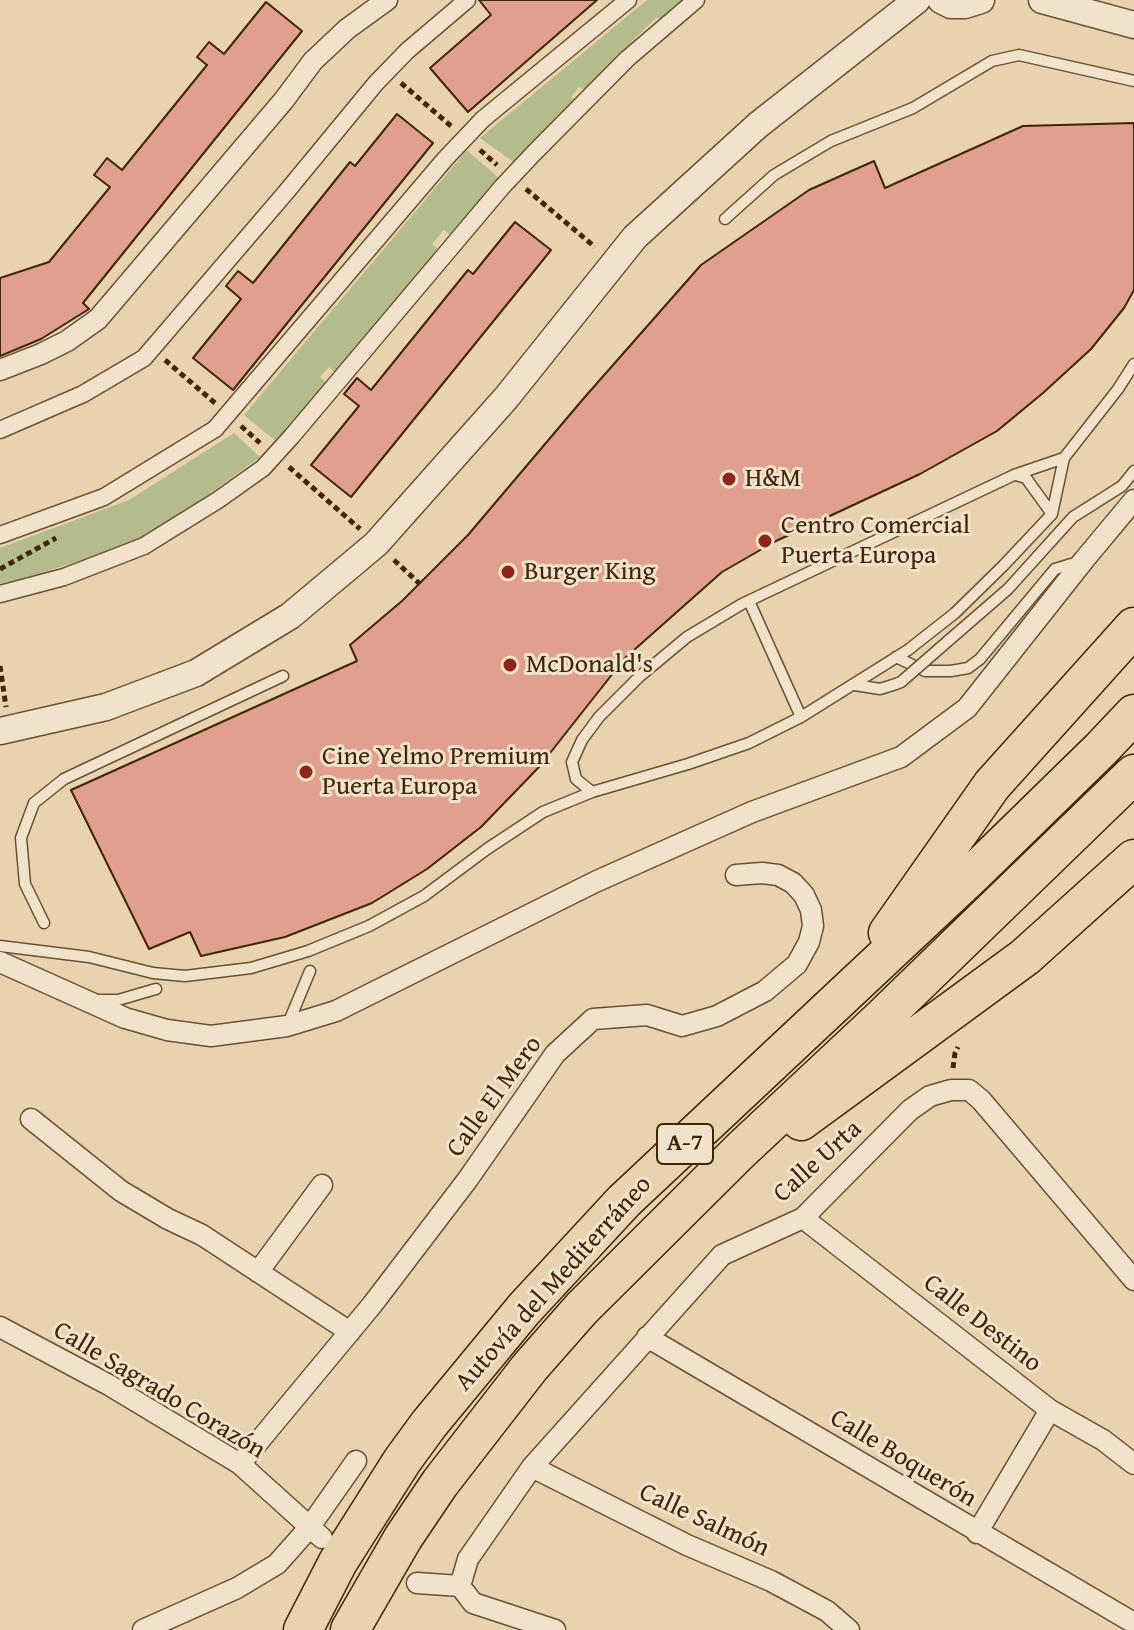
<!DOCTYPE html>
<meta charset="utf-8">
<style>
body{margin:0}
canvas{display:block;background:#e9d3af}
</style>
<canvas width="1134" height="1630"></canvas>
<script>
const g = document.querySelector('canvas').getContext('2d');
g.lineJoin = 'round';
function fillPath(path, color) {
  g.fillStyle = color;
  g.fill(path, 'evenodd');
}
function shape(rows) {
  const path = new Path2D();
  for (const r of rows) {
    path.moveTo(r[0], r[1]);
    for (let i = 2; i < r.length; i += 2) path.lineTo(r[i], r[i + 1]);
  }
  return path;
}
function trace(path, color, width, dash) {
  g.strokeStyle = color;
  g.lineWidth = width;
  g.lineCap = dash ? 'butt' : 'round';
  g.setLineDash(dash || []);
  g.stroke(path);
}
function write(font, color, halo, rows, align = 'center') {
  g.font = font + ' "Gentium Book Plus",serif';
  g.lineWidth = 6;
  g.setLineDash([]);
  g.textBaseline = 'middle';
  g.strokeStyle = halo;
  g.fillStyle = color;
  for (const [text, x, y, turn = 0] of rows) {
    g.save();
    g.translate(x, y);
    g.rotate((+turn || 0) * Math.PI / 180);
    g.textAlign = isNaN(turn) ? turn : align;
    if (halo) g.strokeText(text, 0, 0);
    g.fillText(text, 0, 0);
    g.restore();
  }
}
fillPath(shape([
 [647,0,688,0,661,22,657,17,616,57,619,63,587,92,579,87,571,97,577,103,516,164,480,138],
 [467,150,500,179,451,236,444,230,432,244,439,250,336,373,329,367,320,377,328,384,278,443,244,415],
 [234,433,260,457,146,540,0,586,0,548,129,500]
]), '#b5bc8c');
const building = shape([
 [479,0,597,0,468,112,430,68,491,15,479,0],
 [266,2,302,31,83,303,89,309,41,339,0,356,0,278,49,262,110,187,94,175,107,158,122,170,207,65,197,57,209,42,224,54,266,2],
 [397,114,433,143,233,390,193,358,241,299,226,286,238,271,253,283,350,162,355,166,397,114],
 [1134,123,1134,290,1124,308,1091,349,1043,393,997,431,920,474,776,541,722,572,625,658,539,767,481,827,427,869,372,903,285,937,201,956,190,932,149,949,71,790,357,661,350,645,402,601,468,535,584,398,701,265,809,190,874,161,885,188,1023,126,1134,123],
 [515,222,551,250,351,497,311,465,359,406,344,394,357,378,371,390,468,270,473,274,515,222]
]);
fillPath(building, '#e0a08d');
trace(building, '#402507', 2);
const service = shape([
 [725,219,774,175,831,141,913,108,992,61,1019,55,1134,81],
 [1016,475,1026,478,1052,514],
 [749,601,801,717],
 [948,641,1008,589,1073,517,1122,486,1134,471],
 [896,657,925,671,951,671,968,668,980,659,1055,569,1078,562],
 [855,685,880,689,896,684],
 [592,792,576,779,572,762,582,740,599,717,639,677,687,637,742,604,860,548,1014,475,1064,458],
 [44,923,25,884,21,838,34,803,64,779,283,676],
 [0,946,89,957,153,973,185,976,251,968,308,951,369,926,424,896,487,849,543,812,592,792,688,764,749,743,801,717,908,650,955,613,1003,566,1052,514,1064,458,1118,389,1134,364],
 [95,1000,118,1000,156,989],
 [288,1024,310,971]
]);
const pedestrian = shape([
 [0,430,83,394,144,358,287,191,376,83,407,51,467,0],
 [0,535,104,497,215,429,446,158,483,119,628,0],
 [0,594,64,577,144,546,218,500,263,468,292,436,502,187,534,153,627,59,696,0]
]);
const minor = shape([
 [0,370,41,354,67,341,98,319,284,100,313,61,347,29,387,0],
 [0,962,125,1018,167,1030,211,1036,287,1026,336,1011,595,882,752,812,901,757,967,708,1084,560,1134,500],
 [31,1119,121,1191,168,1219,202,1235,350,1332],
 [803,1218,1050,1410,1103,1440,1134,1464],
 [258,1272,322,1185],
 [0,1327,109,1385,240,1464,322,1538],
 [647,1337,1134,1623],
 [240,1464,372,1305,468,1179,555,1054,593,1019,647,1015,682,1026,717,1016,765,991,797,964,809,942,813,926,811,910,804,895,793,883,778,875,762,873,736,875],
 [532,1467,687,1545,771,1581,827,1611,849,1630],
 [977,1533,1050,1410],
 [417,1583,460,1586,473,1603,555,1630],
 [460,1586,468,1559,532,1467,722,1255,803,1218,910,1110,930,1096,951,1090,969,1090,981,1100,1134,1280],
 [143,1630,237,1588,277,1564,309,1528,356,1461]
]);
const tertiary = shape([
 [941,0,951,5,965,5,981,0],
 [1042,0,1134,25],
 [0,731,106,707,196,673,290,616,376,544,506,398,635,237,758,125,917,0]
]);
const motorway = shape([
 [888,933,992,785,1134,627],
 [801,1121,1025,957,1134,859],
 [303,1630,338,1562,402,1461,429,1424,524,1309,624,1201,974,873,1101,749,1134,714],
 [350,1630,403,1538,440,1483,530,1367,582,1308,741,1150,880,1020,1134,774]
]);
trace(service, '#6a5031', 13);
trace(pedestrian, '#6a5031', 19);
trace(minor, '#6a5031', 23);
trace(tertiary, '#6a5031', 29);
trace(motorway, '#402507', 41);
trace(shape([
 [401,83,451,126],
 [480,150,497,165],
 [526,189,595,247],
 [165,360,215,403],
 [241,426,260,443],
 [289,467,360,529],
 [394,560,420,584],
 [0,569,56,538],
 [0,666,6,707],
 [953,1068,955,1053,958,1047]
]), '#402507', 5, [6, 4]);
trace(service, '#f1e2cb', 10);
trace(pedestrian, '#f1e2cb', 16);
trace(minor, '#f1e2cb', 20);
trace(tertiary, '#f1e2cb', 26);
trace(motorway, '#e9d3af', 38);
const serviceBridge = shape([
 [896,684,901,682,948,641]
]);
trace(serviceBridge, '#6a5031', 13, []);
trace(serviceBridge, '#f1e2cb', 10);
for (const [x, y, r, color] of [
 [729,479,8,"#8f2418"],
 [765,541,8,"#8f2418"],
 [508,572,8,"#8f2418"],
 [510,665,8,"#8f2418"],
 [306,772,8,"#8f2418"]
]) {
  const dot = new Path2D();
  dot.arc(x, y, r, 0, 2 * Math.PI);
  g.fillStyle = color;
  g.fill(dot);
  trace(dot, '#f1e2cb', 3);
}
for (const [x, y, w] of [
 [685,1144,56]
]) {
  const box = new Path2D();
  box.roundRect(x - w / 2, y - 20, w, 40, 6);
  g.fillStyle = '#f1e2cb';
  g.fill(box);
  trace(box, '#402507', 2);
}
write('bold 24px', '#402507', null, [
 ["A-7",685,1144]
]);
write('26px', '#402507', '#f1e2cb', [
 ["H&M",745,479],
 ["Centro Comercial",781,526],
 ["Puerta Europa",781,556],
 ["Burger King",524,572],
 ["McDonald's",526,665],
 ["Cine Yelmo Premium",322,757],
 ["Puerta Europa",322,787]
], 'left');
write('26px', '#402507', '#f1e2cb', [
 ["Calle El Mero",495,1097,-54],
 ["Calle Urta",818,1162,-42],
 ["Autovía del Mediterráneo",554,1284,-48],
 ["Calle Destino",982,1324,38],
 ["Calle Sagrado Corazón",159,1391,31],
 ["Calle Boquerón",903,1459,31],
 ["Calle Salmón",704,1521,25]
]);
</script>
